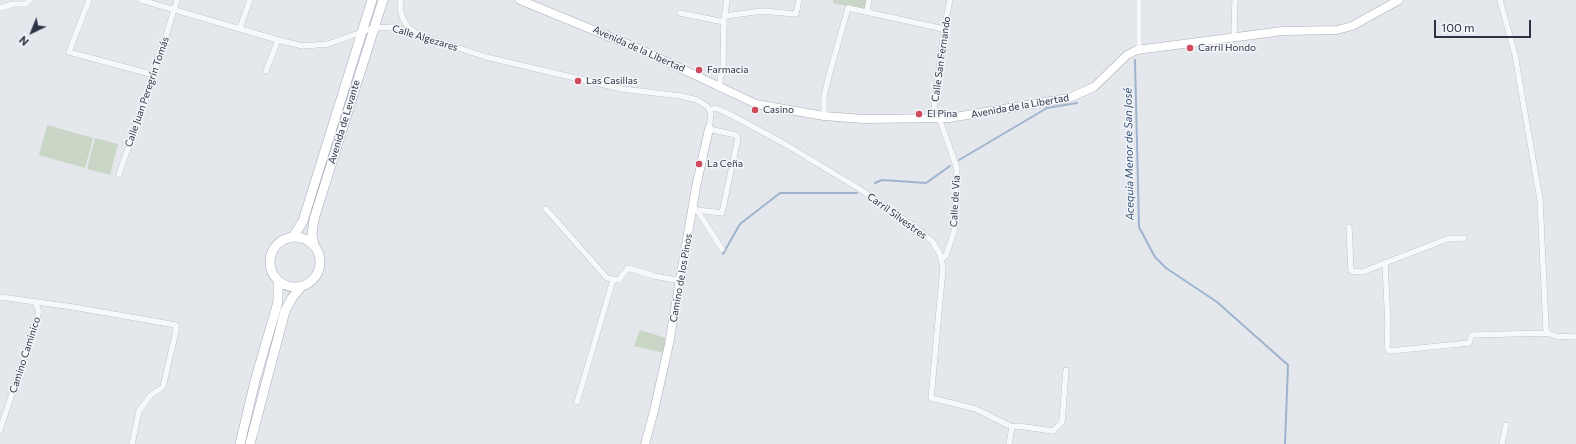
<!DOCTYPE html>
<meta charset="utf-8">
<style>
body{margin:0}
#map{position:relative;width:1576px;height:444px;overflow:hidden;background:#e4e7ec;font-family:Commissioner,sans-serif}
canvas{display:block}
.north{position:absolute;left:12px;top:12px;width:40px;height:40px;-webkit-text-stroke:3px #f4f6f9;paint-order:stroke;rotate:223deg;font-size:11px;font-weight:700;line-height:16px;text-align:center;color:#2b3445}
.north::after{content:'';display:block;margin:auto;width:14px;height:18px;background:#2b3445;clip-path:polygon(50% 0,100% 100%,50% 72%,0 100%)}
.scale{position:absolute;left:1434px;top:20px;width:97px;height:18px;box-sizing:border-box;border:2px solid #2b3445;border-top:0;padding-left:5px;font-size:12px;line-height:14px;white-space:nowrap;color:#2b3445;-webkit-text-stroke:3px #f4f6f9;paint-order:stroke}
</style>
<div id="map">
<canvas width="1576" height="444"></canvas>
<div class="north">N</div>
<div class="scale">100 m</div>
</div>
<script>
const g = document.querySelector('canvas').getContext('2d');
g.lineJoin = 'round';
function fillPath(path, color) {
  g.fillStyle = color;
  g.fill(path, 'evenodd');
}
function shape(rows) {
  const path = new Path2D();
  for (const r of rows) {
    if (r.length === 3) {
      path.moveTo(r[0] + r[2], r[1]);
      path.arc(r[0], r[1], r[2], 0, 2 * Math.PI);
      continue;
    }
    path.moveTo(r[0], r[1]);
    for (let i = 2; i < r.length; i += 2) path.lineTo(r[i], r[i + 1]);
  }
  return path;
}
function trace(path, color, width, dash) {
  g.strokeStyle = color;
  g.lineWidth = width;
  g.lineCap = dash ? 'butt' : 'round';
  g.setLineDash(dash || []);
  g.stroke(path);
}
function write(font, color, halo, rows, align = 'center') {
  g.font = font + ' Commissioner,sans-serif';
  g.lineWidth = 3;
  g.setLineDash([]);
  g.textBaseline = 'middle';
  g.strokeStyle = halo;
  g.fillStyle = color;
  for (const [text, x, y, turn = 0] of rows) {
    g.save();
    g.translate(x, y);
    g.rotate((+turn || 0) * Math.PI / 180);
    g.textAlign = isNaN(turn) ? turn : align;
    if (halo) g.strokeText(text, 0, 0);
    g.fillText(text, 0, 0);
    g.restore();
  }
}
fillPath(shape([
 [833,0,868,0,866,10,833,3],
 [47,125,93,138,85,168,39,155],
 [95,138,118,144,110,175,87,169],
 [640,330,666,338,664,353,634,346]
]), '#c9d6c5');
trace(shape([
 [1135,60,1139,227,1155,257,1166,268,1217,302,1288,365,1285,444],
 [959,160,1047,108,1077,103],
 [875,183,882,180,926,183,950,166],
 [723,254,740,224,780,193,857,193]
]), '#9fb4cc', 2);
const street = shape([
 [89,0,69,52,154,75],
 [141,0,278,40,303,46,328,44,373,28,394,27,486,57,622,89,681,96,697,100,708,107,711,114,709,129,736,135,738,138,722,213,697,210],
 [401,0,400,9,403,19,408,27,415,32],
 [1500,0,1515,55,1540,200,1546,329,1548,333,1555,336,1576,337],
 [0,8,13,4,25,4,30,0],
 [867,12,869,0],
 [680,13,724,22],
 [725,16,762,11,796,14,799,0],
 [240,28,250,0],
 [1234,36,1235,0],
 [1139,49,1139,0],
 [266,71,278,40],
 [719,86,723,66,724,19,727,0],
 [710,110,716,108,733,116,785,144,858,188,915,227,932,241,940,254,943,268,931,398,976,409,1012,427],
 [824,116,824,96,830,72,848,8,944,29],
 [933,118,944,29,950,0],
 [939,118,957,168,954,232,946,255,941,260],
 [119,174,154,75,177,0],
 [546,209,607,278,619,280,628,268,654,276,681,281],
 [695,209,697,210,722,249],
 [1349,227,1351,271,1363,272,1385,263],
 [1464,238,1447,239,1385,263,1388,325,1387,348,1390,351,1469,343,1472,335,1548,333],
 [0,297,73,307,176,325,176,331,163,387,151,395,139,411,132,444],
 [577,402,613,280],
 [1012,427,1018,426,1053,431,1062,422,1066,370],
 [0,430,39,312,35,302],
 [1009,444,1012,427],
 [1502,444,1506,425]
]);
const secondary = shape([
 [520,0,642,50,756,104,824,116,864,119,949,118,1069,98,1094,87,1127,55,1137,50,1283,31,1337,30,1352,26,1399,0],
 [645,444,654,411,669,344,696,187,709,129]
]);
const primary = shape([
 [295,262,25],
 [293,237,303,221,372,0],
 [314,245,312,234,314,219,383,0],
 [240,444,255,381,278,302,278,280],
 [250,444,285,311,292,298,301,287]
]);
trace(street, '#a9aeb7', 6);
trace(secondary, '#a9aeb7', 9);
trace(primary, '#a3abb8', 10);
trace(street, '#f7f8fa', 5.5);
trace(secondary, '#fff', 8);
trace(primary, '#fff', 9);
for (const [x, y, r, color] of [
 [1190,48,4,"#d1495b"],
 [699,70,4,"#d1495b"],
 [578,81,4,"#d1495b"],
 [755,110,4,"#d1495b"],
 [919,114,4,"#d1495b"],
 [699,164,4,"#d1495b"]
]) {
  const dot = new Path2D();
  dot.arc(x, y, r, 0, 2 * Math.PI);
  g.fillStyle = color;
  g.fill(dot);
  trace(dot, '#f4f6f9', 1.5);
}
write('10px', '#2b3445', '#f4f6f9', [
 ["Calle Algezares",425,38,17],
 ["Avenida de la Libertad",639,49,24],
 ["Calle San Fernando",941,59,-82],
 ["Calle Juan Peregrín Tomás",147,92,-71],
 ["Avenida de la Libertad",1020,106,-10],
 ["Avenida de Levante",344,122,-73],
 ["Calle de Via",955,201,-87],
 ["Carril Silvestres",897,216,36],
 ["Camino de los Pinos",681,278,-80],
 ["Camino Caminico",25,355,-72]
]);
write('10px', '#2b3445', '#f4f6f9', [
 ["Carril Hondo",1198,48],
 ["Farmacia",707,70],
 ["Las Casillas",586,81],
 ["Casino",763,110],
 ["El Pina",927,114],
 ["La Ceña",707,164]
], 'left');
write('italic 11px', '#34527a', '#f4f6f9', [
 ["Acequia Menor de San José",1129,154,-91]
]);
</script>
